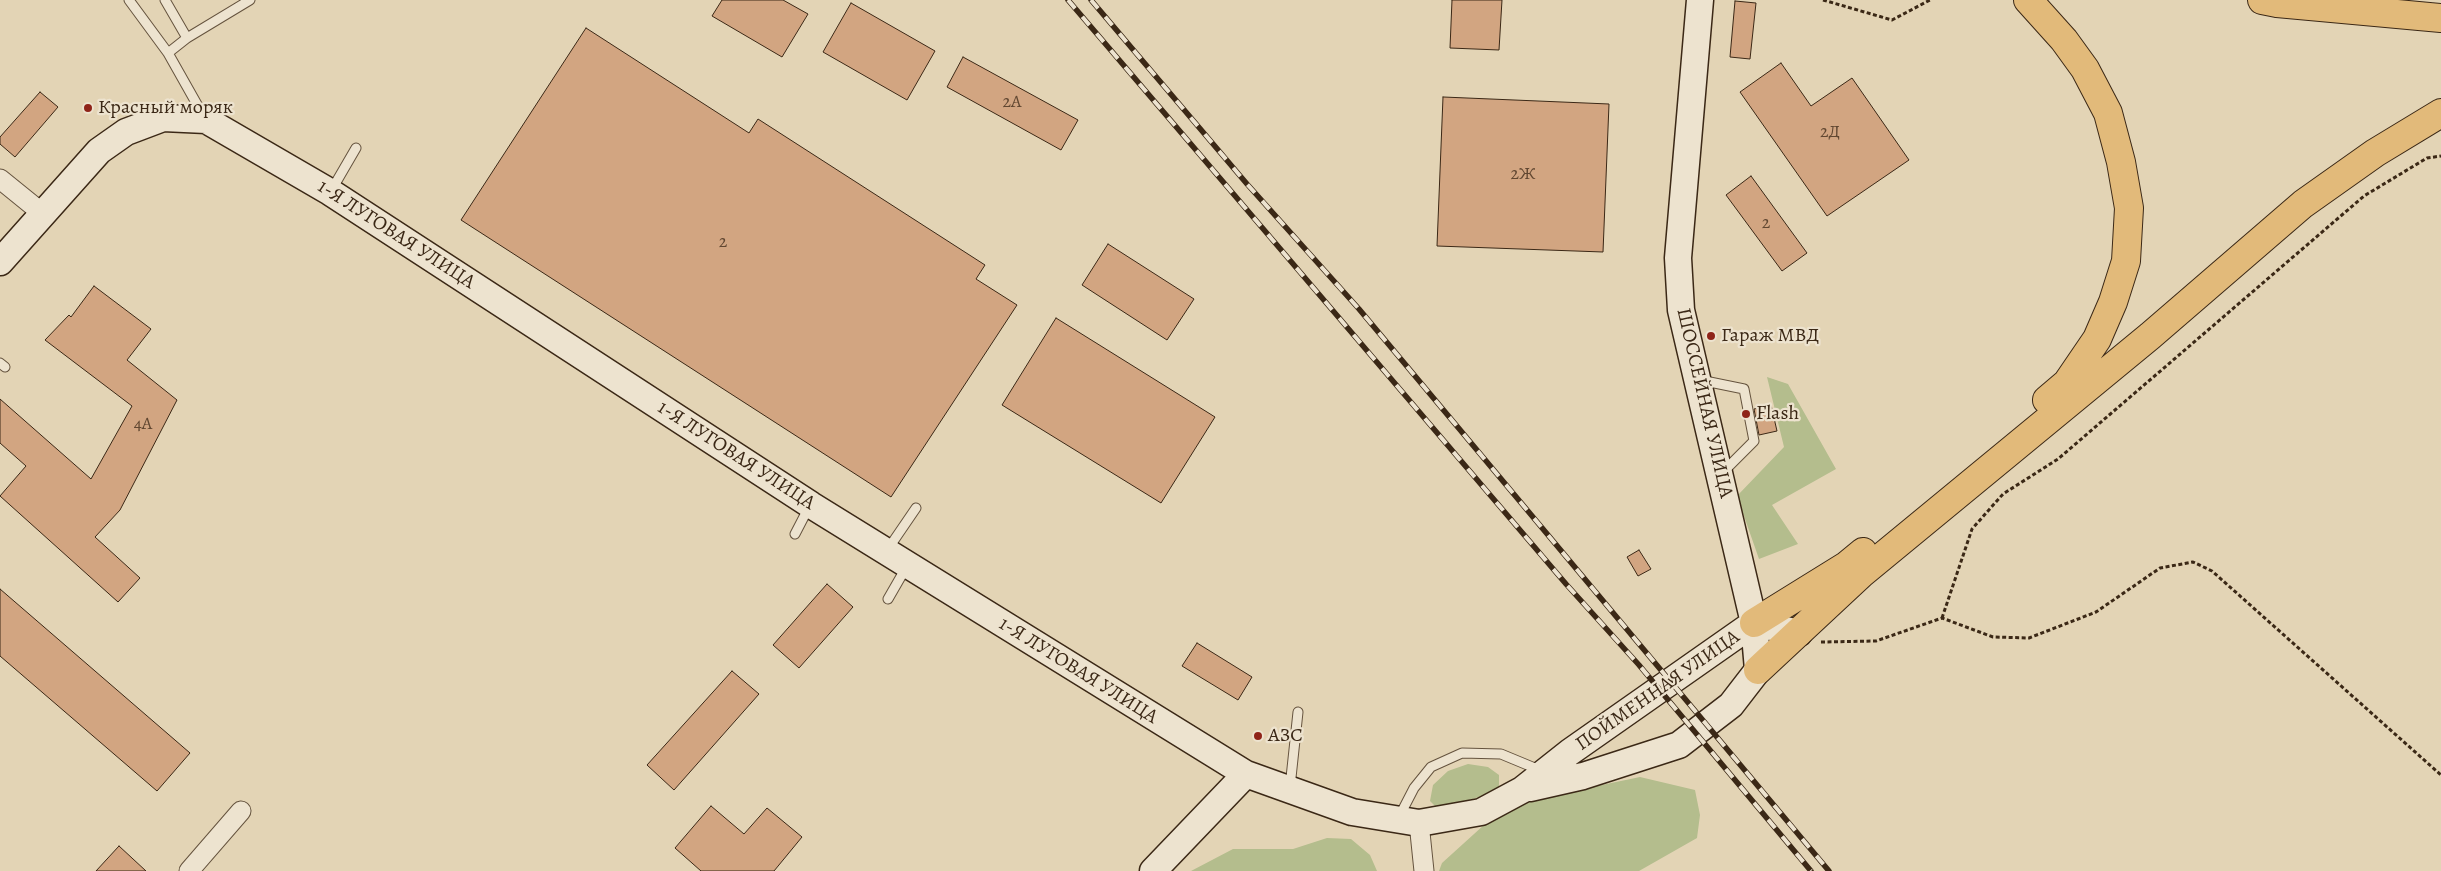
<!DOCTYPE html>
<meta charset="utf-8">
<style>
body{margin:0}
canvas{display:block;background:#e3d4b5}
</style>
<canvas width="2441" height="871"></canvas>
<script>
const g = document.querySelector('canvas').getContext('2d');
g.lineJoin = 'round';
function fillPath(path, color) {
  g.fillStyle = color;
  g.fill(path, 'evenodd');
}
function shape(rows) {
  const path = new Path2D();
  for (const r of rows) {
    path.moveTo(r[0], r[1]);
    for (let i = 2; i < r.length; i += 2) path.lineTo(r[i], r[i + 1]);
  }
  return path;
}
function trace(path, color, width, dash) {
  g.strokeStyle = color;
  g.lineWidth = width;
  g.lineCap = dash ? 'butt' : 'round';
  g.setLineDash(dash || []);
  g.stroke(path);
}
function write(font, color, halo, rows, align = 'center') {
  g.font = font + ' Alegreya,serif';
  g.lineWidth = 4.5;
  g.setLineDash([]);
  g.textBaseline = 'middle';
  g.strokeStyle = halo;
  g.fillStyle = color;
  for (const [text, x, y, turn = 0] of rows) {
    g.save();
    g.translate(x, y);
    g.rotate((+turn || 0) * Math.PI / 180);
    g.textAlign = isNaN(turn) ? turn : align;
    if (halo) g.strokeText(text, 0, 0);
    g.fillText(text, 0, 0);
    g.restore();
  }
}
fillPath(shape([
 [1767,377,1788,384,1836,469,1772,505,1798,544,1759,559,1737,496,1784,447],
 [1468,764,1488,767,1499,775,1499,787,1489,794,1438,809,1430,801,1433,785,1448,771],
 [1640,777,1695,790,1700,815,1697,838,1639,871,1439,871,1442,863,1506,805],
 [1327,838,1351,839,1370,855,1377,871,1191,871,1233,849,1293,849]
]), '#b4bd8d');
const building = shape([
 [722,0,783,0,808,14,782,57,712,16,722,0],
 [1452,0,1502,0,1499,50,1450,48,1452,0],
 [1735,1,1756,3,1750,59,1730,57,1735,1],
 [851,3,935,51,907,100,823,52,851,3],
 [586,28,749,133,758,119,985,265,976,279,1017,305,891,497,461,220,586,28],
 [963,57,1078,120,1061,150,947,87,963,57],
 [1781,63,1811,106,1852,78,1909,160,1827,216,1740,92,1781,63],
 [40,92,58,107,15,157,0,144,0,137,40,92],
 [1443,97,1609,104,1603,252,1437,246,1443,97],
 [1751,176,1807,253,1782,271,1726,195,1751,176],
 [1108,244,1194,299,1167,340,1082,285,1108,244],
 [94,286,151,329,127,360,177,400,120,510,95,537,140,578,118,602,0,496,26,466,0,443,0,399,91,479,132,406,45,340,69,315,71,317,94,286],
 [1056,318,1215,417,1161,503,1002,405,1056,318],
 [1771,405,1777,431,1759,435,1754,409,1771,405],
 [1639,550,1651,569,1638,576,1627,557,1639,550],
 [827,584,853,607,799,668,773,645,827,584],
 [0,589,190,753,157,791,0,656,0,589],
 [1197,643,1252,677,1238,700,1182,666,1197,643],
 [732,671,759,694,674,790,647,765,732,671],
 [711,806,744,834,767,808,802,837,774,871,701,871,675,848,711,806],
 [119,846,146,871,96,871,119,846]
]);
fillPath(building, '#d2a581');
trace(building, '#3b2816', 1);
const lane = shape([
 [129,0,168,53,203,115],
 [165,0,187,38],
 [168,53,187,38,250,0],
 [331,191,356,148],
 [0,363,5,367],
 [1700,380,1744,389,1754,441,1723,472],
 [795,534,809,507],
 [888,549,916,508],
 [888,599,907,566],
 [1290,787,1298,712],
 [1399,817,1414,788,1431,767,1462,753,1501,754,1542,771]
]);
const street = shape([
 [0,179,42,213],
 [1419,823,1424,871],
 [189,871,241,811]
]);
const secondary = shape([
 [0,262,99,151,126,132,163,118,206,120,330,192,811,505,1246,774,1352,812,1419,823,1481,812,1522,790,1570,752,1754,623],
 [1754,623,1799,633],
 [1530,788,1583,776,1679,745,1731,705,1758,670,1754,623,1681,310,1678,258,1700,0],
 [1153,871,1246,774]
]);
const primary = shape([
 [2028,0,2064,40,2085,69,2108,113,2121,162,2129,208,2126,261,2113,302,2097,339,2067,383,2047,400],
 [2262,0,2277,3,2441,18],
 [1754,623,1846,566,1863,552],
 [1758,670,1861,574,2150,336,2303,204,2375,153,2441,113]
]);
trace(lane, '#65533e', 11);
trace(street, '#65533e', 21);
trace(secondary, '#3b2816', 29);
trace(primary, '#3b2816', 30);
trace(shape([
 [1823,0,1892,20,1930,0],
 [1942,618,1972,529,2003,494,2058,459,2364,196,2427,158,2441,156],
 [1821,642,1876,641,1942,618,1993,637,2029,638,2096,612,2160,568,2193,562,2212,571,2441,775]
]), '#3b2816', 3, [4, 2.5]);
trace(lane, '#ede3cf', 9);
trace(street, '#ede3cf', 19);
trace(secondary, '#ede3cf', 26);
trace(primary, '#e2ba7a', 28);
const rail = shape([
 [1068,0,1566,584,1639,665,1811,871],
 [1091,0,1247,184,1359,309,1829,871]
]);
trace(rail, '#3b2816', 5.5);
trace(rail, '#ede3cf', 4, [11]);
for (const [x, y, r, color] of [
 [88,108,5,"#8f2418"],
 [1711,336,5,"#8f2418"],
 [1746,414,5,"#8f2418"],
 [1258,736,5,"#8f2418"]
]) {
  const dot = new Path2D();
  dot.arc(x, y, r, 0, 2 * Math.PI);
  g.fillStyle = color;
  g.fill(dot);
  trace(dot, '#ede3cf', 2);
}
write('18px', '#614731', null, [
 ["2А",1012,103],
 ["2Д",1830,133],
 ["2Ж",1523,175],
 ["2",1766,224],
 ["2",723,243],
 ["4А",143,425]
]);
write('20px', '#3b2816', '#ede3cf', [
 ["Красный моряк",98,108],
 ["Гараж МВД",1721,336],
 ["Flash",1756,414],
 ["АЗС",1268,736]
], 'left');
write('20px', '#3b2816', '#ede3cf', [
 ["1-Я ЛУГОВАЯ УЛИЦА",396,235,33],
 ["ШОССЕЙНАЯ УЛИЦА",1704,403,77],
 ["1-Я ЛУГОВАЯ УЛИЦА",736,456,33],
 ["1-Я ЛУГОВАЯ УЛИЦА",1078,671,32],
 ["ПОЙМЕННАЯ УЛИЦА",1658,691,-35]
]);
</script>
